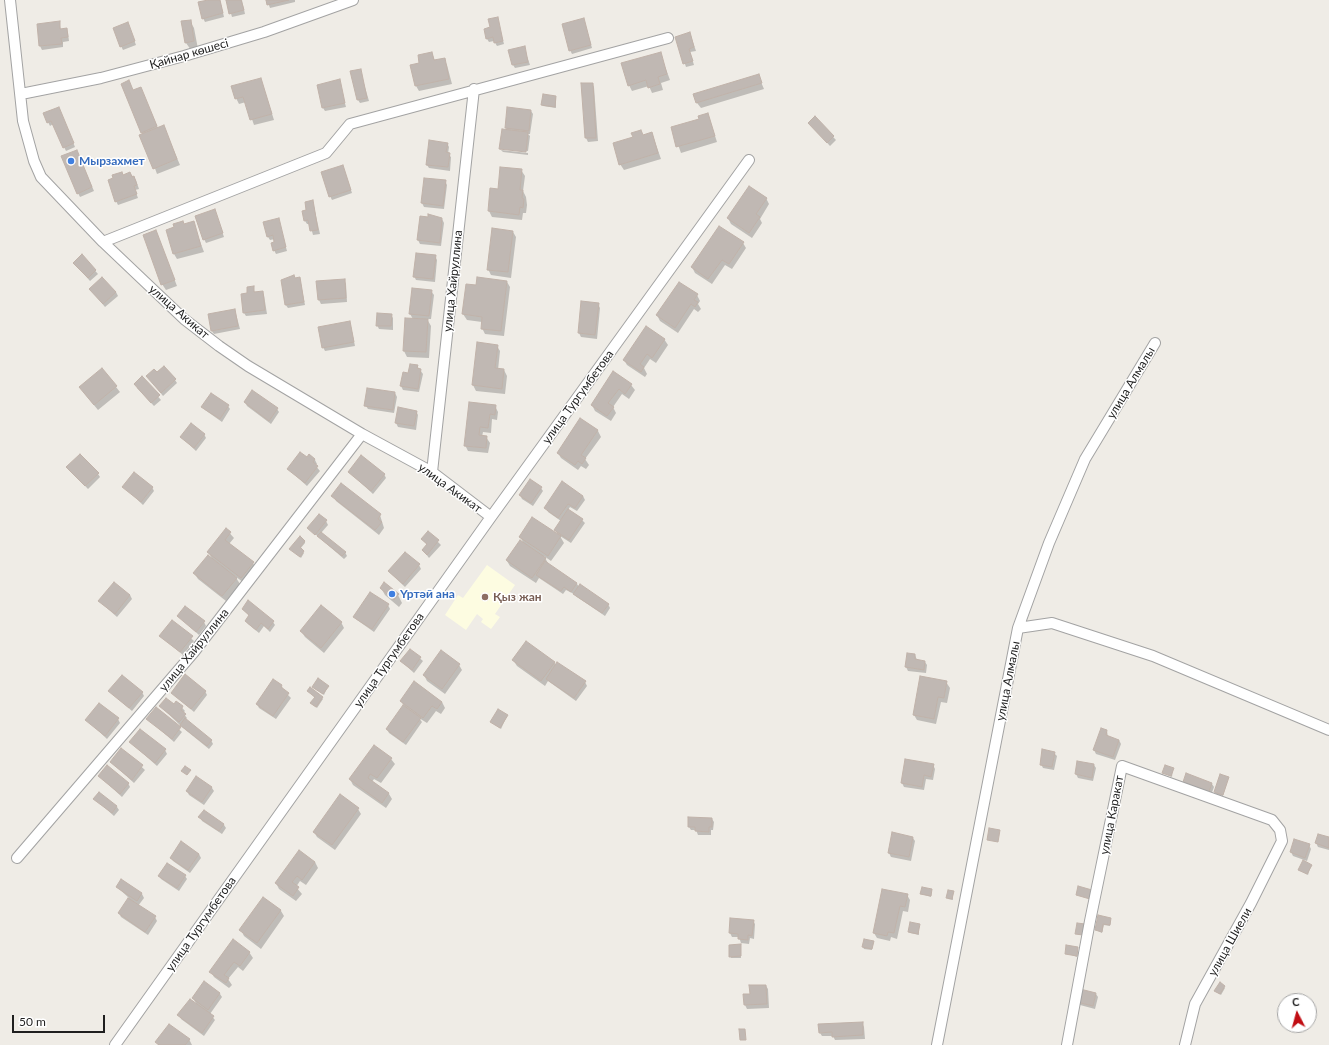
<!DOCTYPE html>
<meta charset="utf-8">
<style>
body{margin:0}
#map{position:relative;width:1329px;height:1045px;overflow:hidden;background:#efece6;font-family:Lato,sans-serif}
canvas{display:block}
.north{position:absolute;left:1277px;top:993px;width:40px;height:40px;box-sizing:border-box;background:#fff;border:1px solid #a5a5a5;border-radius:50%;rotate:354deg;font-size:11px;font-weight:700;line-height:16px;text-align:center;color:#1f1f1f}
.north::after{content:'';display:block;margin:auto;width:14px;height:18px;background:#c10d13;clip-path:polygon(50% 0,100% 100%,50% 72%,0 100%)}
.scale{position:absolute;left:12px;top:1015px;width:93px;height:18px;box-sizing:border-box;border:2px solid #1f1f1f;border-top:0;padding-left:5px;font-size:12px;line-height:14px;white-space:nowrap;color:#1f1f1f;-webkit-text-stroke:3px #fff;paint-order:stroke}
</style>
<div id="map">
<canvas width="1329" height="1045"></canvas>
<div class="north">С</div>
<div class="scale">50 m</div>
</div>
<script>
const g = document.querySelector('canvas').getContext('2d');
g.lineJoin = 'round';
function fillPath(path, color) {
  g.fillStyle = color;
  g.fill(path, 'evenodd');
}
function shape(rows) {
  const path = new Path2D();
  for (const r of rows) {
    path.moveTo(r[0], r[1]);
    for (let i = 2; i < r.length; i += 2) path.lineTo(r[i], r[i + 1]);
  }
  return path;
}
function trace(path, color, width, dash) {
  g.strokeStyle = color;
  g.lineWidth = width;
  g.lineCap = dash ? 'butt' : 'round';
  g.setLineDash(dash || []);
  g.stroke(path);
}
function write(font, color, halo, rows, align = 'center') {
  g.font = font + ' Lato,sans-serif';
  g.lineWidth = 3;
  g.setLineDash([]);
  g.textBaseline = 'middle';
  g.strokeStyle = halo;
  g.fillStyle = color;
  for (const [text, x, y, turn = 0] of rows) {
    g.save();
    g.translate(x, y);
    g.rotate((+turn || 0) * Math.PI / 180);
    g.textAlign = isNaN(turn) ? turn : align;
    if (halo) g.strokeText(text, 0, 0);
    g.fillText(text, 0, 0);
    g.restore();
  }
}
fillPath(shape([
 [487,565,515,585,495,614,500,617,491,629,481,622,483,619,477,614,466,630,445,615,458,595,463,598]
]), '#fdfce1');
fillPath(shape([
 [212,0,220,0,224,17,205,22,203,18],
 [227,0,242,0,245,14,232,17],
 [267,0,295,0,295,2,270,8],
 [497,18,504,44,497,46,494,41,489,42,487,39],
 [190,21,194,28,198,49,191,50,186,43],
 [59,22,61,30,66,29,68,33,69,41,63,42,63,47,42,50,40,46,38,25],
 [585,23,592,48,572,54,570,50],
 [129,27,136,45,123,50,121,46],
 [690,33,696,51,690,52,694,65,686,67,676,37],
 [524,47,530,65,515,68,513,65],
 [432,53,435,61,444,59,447,65,452,84,419,91,416,86,421,64],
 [660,53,670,80,661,83,663,90,652,93,649,86,632,91,629,85],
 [360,70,369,101,360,103,358,100],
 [758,75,764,89,701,108,697,103,695,94],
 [261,79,274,120,254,125,246,102,239,104,236,98],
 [339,81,346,107,325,111,323,108],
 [582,84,592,84,594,87,598,141,588,142,586,138],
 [133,91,143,94,158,128,166,132,180,165,157,174,142,132],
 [556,97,556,108,543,106,542,105],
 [60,111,75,147,66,151,53,124,50,126,48,122],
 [531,111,533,114,530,134,528,134,530,136,528,151,501,148,501,150,528,153,528,155,503,152,500,149,507,130,506,128],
 [708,114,717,142,681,153,672,128,701,120],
 [815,118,836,140,830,146,809,123],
 [652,133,661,159,624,170,620,164,634,138],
 [447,143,449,147,448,154,451,157,450,171,429,168,427,165],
 [78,154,94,191,80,197,78,193],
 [344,169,352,193,332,200,330,196],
 [521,170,525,176,523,191,526,197,527,205,526,213,523,213,522,220,492,217,489,211,499,190],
 [130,173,136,180,139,189,135,190,138,198,118,205,116,201,123,176],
 [425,179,445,181,447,185,444,209,424,207,422,203],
 [766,198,769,204,760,219,762,223,752,238,731,224,728,218],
 [313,202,320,234,313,235,310,224,307,224,305,221,303,211,307,211],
 [216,214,224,237,206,243,204,239],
 [278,219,287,251,276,254,274,250,275,239,270,240,268,237],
 [442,219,444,223,441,246,420,244,418,240],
 [193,223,204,252,177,259,174,254,176,228],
 [156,231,177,286,166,290,162,284],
 [513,232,516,237,511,278,491,275,488,269],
 [743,243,746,248,732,269,725,265,712,284,695,273,692,267],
 [82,256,98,274,90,281,74,263],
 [435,256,437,260,435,282,416,280,414,276],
 [300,278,305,305,288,308,285,304,295,279],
 [344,280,346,284,347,302,321,304,319,300,317,282],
 [507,282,510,287,504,336,485,334,482,328,482,322,467,320,463,314,467,285,476,286],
 [253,287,255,293,262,292,264,295,267,314,246,316,244,313,248,294],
 [90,289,116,292,118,296,105,307],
 [431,291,434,295,431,319,427,319,431,326,429,358,407,357,404,351,413,319,410,314],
 [697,295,700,301,698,304,701,309,698,312,694,309,678,333,660,321,657,315],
 [598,304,600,308,597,339,581,337,579,333],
 [235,310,240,329,214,334,211,330],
 [391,315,393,318,393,330,379,329,377,325],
 [350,322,355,346,325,351,323,347],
 [664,339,668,345,656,363,650,359,644,368,647,374,645,377,627,365,624,360],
 [497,346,500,351,498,370,504,370,507,376,505,394,476,391,473,385],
 [417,366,423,374,419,392,403,390,401,386],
 [157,373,175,380,177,383,163,396,147,376],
 [614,373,631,385,635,390,629,399,622,394,613,407,616,413,611,421,595,411,592,405],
 [142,378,161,400,154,406,137,388],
 [116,387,120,392,98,410,84,393],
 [395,393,397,397,394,413,368,409,366,406],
 [245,402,277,409,279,412,271,424,247,406],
 [228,406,230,409,222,422,205,410,203,407],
 [495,406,498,412,497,420,492,419,491,433,483,432,482,437,486,437,490,443,488,453,468,451,465,445],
 [416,411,418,415,416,430,398,427,396,423],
 [581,420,598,431,601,437,585,459,589,465,586,469,581,466,578,470,561,458,558,453],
 [204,434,206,438,196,451,181,437],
 [310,456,315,460,317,464,315,465,320,471,307,486,288,469,307,459],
 [67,467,98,474,100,477,88,489],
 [349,472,384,474,386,478,373,494],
 [124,487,152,487,154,491,143,505],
 [541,488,543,491,533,506,522,499,520,495],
 [333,496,380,515,384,528,379,535,336,501],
 [583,496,585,500,577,511,570,507,568,510,582,520,585,523,571,543,560,536,564,543,551,561,544,556,549,565,577,584,579,587,608,604,610,608,605,616,577,597,574,594,566,590,563,594,539,578,536,583,510,566,507,561,525,545,520,537,558,535,555,530,561,521,548,512,546,508],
 [326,521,328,525,321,533,345,552,347,556,344,559,308,528],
 [226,529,234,538,229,544,253,563,256,569,244,583,235,576,240,584,226,601,198,579,194,573,213,560,208,552],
 [428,532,441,545,429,558,423,550,427,545,422,539],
 [305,541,305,543,300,549,304,553,301,558,292,550],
 [419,565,421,569,405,587,389,572],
 [381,588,398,595,402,603,399,607,385,595],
 [130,595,132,599,117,617,99,601],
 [388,605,390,609,374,632,357,620,354,617],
 [243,609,273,622,275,625,270,632,264,626,259,633,248,624,246,621,250,617],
 [178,616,204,622,206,626,199,635],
 [172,621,194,641,183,655,160,636],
 [341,622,344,628,324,653,305,637,301,631],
 [410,650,423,661,414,673,401,661],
 [908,654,915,655,917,660,925,662,927,665,926,673,908,671,906,667],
 [513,660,554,662,556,665,585,682,587,686,576,701,548,681,545,686,517,666],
 [459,665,462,670,445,694,427,681,424,675],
 [946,682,950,688,947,703,941,702,936,724,917,720,914,715],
 [414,683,442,702,445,708,441,714,436,711,427,723,419,718,422,722,406,745,389,733,387,729,404,706,401,701],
 [282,686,283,690,291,698,276,719,259,708,257,704],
 [328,686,324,695,314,688],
 [311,688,323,699,317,708,312,704,315,698,308,691],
 [109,691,142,692,144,696,132,711],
 [205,691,207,695,194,712,172,693],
 [177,702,185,711,183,713,187,718,185,720,211,740,213,744,209,749,183,728,160,706,174,706],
 [156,709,182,732,174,742,148,719],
 [507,716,501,729,491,722],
 [118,719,120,723,107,739,87,720],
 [1107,731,1108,737,1119,740,1121,744,1115,760,1096,754,1094,750],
 [130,742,165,750,167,754,157,766],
 [122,749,145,770,134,783,111,762],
 [1054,753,1057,756,1054,770,1043,768,1041,764],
 [391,759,395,764,381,783,374,779,372,782,389,794,392,799,386,808,353,785,350,779],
 [1078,762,1094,765,1096,768,1093,781,1078,778,1076,774],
 [933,765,935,769,933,780,926,779,924,790,904,787,902,783],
 [1173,769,1172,777,1163,773],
 [1186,775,1212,784,1214,787,1211,795,1186,786,1184,782],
 [99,776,128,783,130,787,122,797],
 [196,778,212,788,214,791,204,805,189,795,187,791],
 [1228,778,1223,796,1216,794,1215,792],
 [95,799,117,807,119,810,114,816],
 [358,809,361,814,335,850,317,837,314,832],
 [204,811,224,825,226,828,222,834,202,821,200,817],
 [712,819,714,822,713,830,711,830,711,835,698,835,696,830,691,830,689,827],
 [913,838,915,841,911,861,891,857,889,853],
 [1329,838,1329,850,1318,847,1316,843],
 [181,842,199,854,201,858,190,873,173,861,171,858],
 [1309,845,1311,849,1307,861,1293,856,1291,852],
 [315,862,318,868,306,885,300,881,296,887,302,894,296,901,279,889,276,883],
 [1311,866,1308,875,1299,870],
 [159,876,185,876,187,879,179,891,161,879],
 [122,881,142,894,144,898,138,906,155,917,157,921,148,935,121,917,119,913,129,898,117,887],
 [932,889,931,897,921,894],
 [953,892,953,900,948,899,947,897],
 [907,895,910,900,908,912,903,911,897,939,891,937,890,941,877,938,874,933],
 [263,899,281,911,284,916,261,949,244,936,241,930],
 [1099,916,1111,920,1110,926,1104,925,1102,933,1096,930],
 [731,919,753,921,755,924,754,939,750,938,749,944,741,943,739,937,732,937,730,933],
 [919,925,919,935,910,933,909,932],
 [873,941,872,950,864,949,863,947],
 [740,945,741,958,731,958,730,956],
 [1078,948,1077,957,1066,953],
 [249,952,253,958,243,971,238,967,228,979,232,985,229,988,214,977,211,972],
 [204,983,220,994,222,997,210,1014,215,1020,204,1036,181,1019,179,1015,197,1005,193,998],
 [1220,984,1225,988,1221,995,1215,991],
 [766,986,768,989,769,1008,747,1009,745,1005,751,995],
 [1096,994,1098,997,1095,1009,1080,1005,1078,1002],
 [862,1023,864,1027,865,1039,835,1040,833,1036,822,1036,820,1033],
 [189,1039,192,1045,158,1045,157,1042]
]), '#0003');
const building = shape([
 [208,0,220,0,223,13,202,19,198,2,208,0],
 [226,0,241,0,244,10,229,14,226,0],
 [266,0,289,0,267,5,266,0],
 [498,17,503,41,494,43,493,37,486,39,484,29,490,27,488,19,498,17],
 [584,18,591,45,569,51,562,24,584,18],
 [191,20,194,41,185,43,181,21,191,20],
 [60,21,60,29,67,28,68,37,61,38,62,44,39,46,37,24,60,21],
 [128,22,135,41,120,47,113,28,128,22],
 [690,32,694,47,689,49,693,61,683,64,675,37,690,32],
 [525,46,528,62,512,65,508,50,525,46],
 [432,52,434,60,445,58,449,79,415,86,410,65,419,63,418,55,432,52],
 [661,52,667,74,658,77,660,84,648,88,646,80,628,86,621,63,661,52],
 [361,69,367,98,357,100,350,71,361,69],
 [759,74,762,83,696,103,693,94,759,74],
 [261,78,272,114,250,120,243,97,235,99,231,86,261,78],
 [340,79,345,103,322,108,317,85,340,79],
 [129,80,133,90,141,87,157,126,141,133,121,84,129,80],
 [581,83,593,83,596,138,585,138,581,83],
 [543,94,556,96,555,107,541,105,543,94],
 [59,107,74,143,63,148,51,121,47,123,43,113,59,107],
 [507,107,531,110,529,131,505,128,507,107],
 [708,113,715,136,676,147,671,127,699,119,698,116,708,113],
 [815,116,834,136,827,143,808,123,815,116],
 [164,125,177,159,153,169,139,135,164,125],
 [502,129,528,132,526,152,499,149,502,129],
 [641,130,643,135,652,132,658,153,619,165,613,143,633,137,631,133,641,130],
 [429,140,448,143,446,152,450,153,448,167,426,165,429,140],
 [77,150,92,187,77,194,61,156,77,150],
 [343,165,351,190,329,197,321,172,343,165],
 [500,167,522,169,520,190,523,190,522,198,524,199,523,208,520,207,519,215,488,211,490,188,498,189,500,167],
 [122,172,123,175,130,172,132,177,134,176,137,185,134,186,137,194,115,202,108,180,113,178,112,175,122,172],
 [424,178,446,180,443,206,421,203,424,178],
 [749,186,767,198,756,214,760,217,749,233,727,218,749,186],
 [313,200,318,230,310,231,308,220,304,221,302,211,306,210,305,202,313,200],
 [215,209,223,233,203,240,195,216,215,209],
 [428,214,442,218,440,243,417,240,420,216,428,217,428,214],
 [279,218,286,247,273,251,271,243,274,242,273,235,267,237,263,222,279,218],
 [183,221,184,224,194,221,201,246,173,254,166,230,174,227,173,224,183,221],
 [719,226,744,242,729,264,722,260,708,279,691,267,719,226],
 [492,228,513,231,508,272,487,270,492,228],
 [156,230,175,280,161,285,143,235,156,230],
 [416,253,436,255,433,279,413,277,416,253],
 [82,254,96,270,88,278,73,263,82,254],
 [294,275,295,278,300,277,304,302,285,305,281,280,294,275],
 [102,277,116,292,103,304,89,289,102,277],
 [477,277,507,281,501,331,481,329,482,317,462,314,466,284,476,285,477,277],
 [345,279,346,298,318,300,316,281,345,279],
 [679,282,698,294,694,300,698,302,695,307,691,304,675,328,656,315,679,282],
 [254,286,254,292,263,291,265,310,243,313,241,294,247,293,247,287,254,286],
 [412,288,432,290,429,316,409,314,412,288],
 [581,301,599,303,595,335,578,333,581,301],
 [235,309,238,326,211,331,208,314,235,309],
 [377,313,392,314,391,326,376,326,377,313],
 [405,318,428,319,426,352,403,351,405,318],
 [350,321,354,342,322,348,318,327,350,321],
 [646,326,665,339,652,358,647,354,640,364,644,367,641,372,623,360,646,326],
 [477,342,498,345,495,368,504,369,502,389,472,385,477,342],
 [410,364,418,365,417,368,421,369,418,389,400,386,403,372,408,373,410,364],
 [164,366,176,379,161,393,146,376,154,369,157,372,164,366],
 [102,368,117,386,94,405,79,387,102,368],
 [613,371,632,384,625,394,619,389,608,403,614,407,607,416,591,405,613,371],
 [142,376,160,395,151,403,134,384,142,376],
 [367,388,395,392,393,410,364,406,367,388],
 [252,390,278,408,269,421,244,402,252,390],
 [211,393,229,405,220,419,201,407,211,393],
 [469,402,496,405,495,415,490,414,488,428,480,427,479,435,487,436,486,448,464,446,469,402],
 [398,407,417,411,414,426,395,423,398,407],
 [580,418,598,430,581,455,586,458,582,464,578,461,575,465,557,453,580,418],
 [191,423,205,434,194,448,180,437,191,423],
 [300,452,307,457,309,454,315,459,313,462,318,466,305,483,287,469,300,452],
 [80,454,99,473,85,486,66,467,80,454],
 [361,455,385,474,371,491,348,472,361,455],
 [134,472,153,487,141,502,122,487,134,472],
 [530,479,542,487,531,503,519,495,530,479],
 [562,481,583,496,575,508,568,504,558,518,544,508,562,481],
 [341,483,381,514,378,519,382,522,375,530,331,496,341,483],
 [568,509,583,519,569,540,554,530,568,509],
 [319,514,327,520,315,535,307,528,319,514],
 [532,517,561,536,548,556,519,537,532,517],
 [226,528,231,532,225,540,254,562,241,578,207,552,226,528],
 [428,531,439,540,427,555,422,550,427,544,421,539,428,531],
 [321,532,346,552,342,556,317,536,321,532],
 [300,536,305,541,300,547,304,551,300,557,289,549,300,536],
 [520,540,546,558,532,578,506,560,520,540],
 [405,552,420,564,403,584,388,571,405,552],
 [208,555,237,578,222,596,193,573,208,555],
 [545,561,577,583,571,592,564,587,561,591,536,575,545,561],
 [114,582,130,595,115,614,98,601,114,582],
 [384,582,399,594,394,600,380,588,384,582],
 [580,584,609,604,602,613,573,594,580,584],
 [370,592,389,604,372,629,353,617,370,592],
 [248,600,274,621,268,629,261,623,256,630,245,621,249,615,242,609,248,600],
 [321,605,342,622,321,648,300,631,321,605],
 [185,606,205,621,196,632,177,616,185,606],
 [172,620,193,636,180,652,159,636,172,620],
 [526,641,555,662,541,681,512,660,526,641],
 [410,649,421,657,412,670,400,661,410,649],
 [441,650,460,664,442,689,423,675,441,650],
 [907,653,915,654,915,659,925,661,924,670,905,667,907,653],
 [557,662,586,681,574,698,546,679,557,662],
 [185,674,206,691,191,709,171,693,185,674],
 [122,675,143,692,129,708,108,691,122,675],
 [920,676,947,681,944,698,938,697,934,719,913,715,920,676],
 [318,678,329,686,323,694,312,687,318,678],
 [273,679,282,685,281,687,289,693,273,716,256,704,273,679],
 [414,681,442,702,437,709,432,706,423,718,400,701,414,681],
 [310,687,323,697,316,707,310,703,315,697,307,691,310,687],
 [166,698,174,704,176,701,183,706,181,710,186,714,179,722,159,706,166,698],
 [99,703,119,718,105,736,85,720,99,703],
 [403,705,421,718,403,742,386,729,403,705],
 [156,707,181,727,172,739,146,719,156,707],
 [498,709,508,715,500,728,490,722,498,709],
 [185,718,212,740,207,746,180,725,185,718],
 [1101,728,1107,730,1106,735,1119,740,1113,757,1093,750,1101,728],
 [140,729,166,749,155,763,129,742,140,729],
 [374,745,392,758,377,778,370,774,368,778,389,793,382,803,349,779,374,745],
 [121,748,143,765,132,780,110,762,121,748],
 [1042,749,1055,752,1052,767,1040,765,1042,749],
 [905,759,934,764,931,777,924,775,922,787,901,783,905,759],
 [1077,761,1094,764,1092,778,1075,774,1077,761],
 [107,765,129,783,120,794,98,776,107,765],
 [1165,765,1174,768,1171,776,1162,773,1165,765],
 [185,766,191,770,187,775,181,771,185,766],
 [1186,773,1212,783,1209,792,1183,782,1186,773],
 [1220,774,1229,777,1223,795,1214,792,1220,774],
 [196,776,212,787,202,802,186,791,196,776],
 [99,792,117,806,112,813,93,799,99,792],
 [340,794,359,808,332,845,313,832,340,794],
 [204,810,224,824,219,831,198,817,204,810],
 [688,817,712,818,712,827,709,827,709,832,695,831,695,827,688,827,688,817],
 [989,828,1000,830,998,842,987,840,989,828],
 [892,832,913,837,909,857,888,853,892,832],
 [1318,834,1329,837,1329,848,1315,843,1318,834],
 [1294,839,1310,844,1305,858,1290,852,1294,839],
 [181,841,199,854,188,870,170,858,181,841],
 [299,850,315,862,302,880,297,876,292,882,299,887,293,896,275,883,299,850],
 [1303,860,1312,865,1307,874,1298,870,1303,860],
 [167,863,186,875,177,888,158,876,167,863],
 [121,879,142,893,137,901,116,887,121,879],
 [1078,886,1092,890,1090,899,1076,895,1078,886],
 [922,887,932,889,931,896,920,894,922,887],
 [882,889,908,894,905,907,900,906,894,933,888,932,887,936,873,933,882,889],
 [948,890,954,891,952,899,946,898,948,890],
 [263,897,281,910,257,943,239,930,263,897],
 [128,898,156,916,145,932,118,913,128,898],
 [1098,915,1111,918,1110,925,1103,924,1102,932,1095,930,1098,915],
 [730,918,754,920,752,936,748,935,748,940,738,939,738,934,729,933,730,918],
 [910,922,920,924,918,934,908,932,910,922],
 [1077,923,1085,924,1083,935,1075,934,1077,923],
 [233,939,250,952,240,966,234,962,224,975,229,978,226,983,209,972,233,939],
 [864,939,874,941,872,949,862,947,864,939],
 [741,944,741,956,729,957,729,945,741,944],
 [1066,945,1078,947,1077,956,1065,954,1066,945],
 [204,981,220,993,208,1010,192,998,204,981],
 [1220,982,1225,986,1220,994,1214,991,1220,982],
 [749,985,766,985,767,1004,744,1005,743,994,750,994,749,985],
 [1080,989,1096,993,1093,1006,1077,1002,1080,989],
 [190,999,214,1016,202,1033,177,1015,190,999],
 [863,1022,863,1035,832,1037,832,1032,819,1033,818,1024,863,1022],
 [169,1024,190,1039,185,1045,159,1045,155,1042,169,1024],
 [739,1029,745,1029,746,1040,740,1040,739,1029]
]);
fillPath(building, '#c0b8b3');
trace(building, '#c0b2a9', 1);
const street = shape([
 [10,0,23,121,34,161,41,177,103,242,184,319,219,346,248,366,362,434,432,472,491,517],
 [21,94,101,78,184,56,264,32,353,0],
 [103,242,326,153,350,124,668,38],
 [432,472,474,89],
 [1018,628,1052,623,1153,656,1329,730],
 [17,858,194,652,362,434],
 [115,1045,491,517,749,160],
 [937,1045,1018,628,1049,543,1085,459,1155,343],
 [1067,1045,1090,921,1122,766,1272,820,1280,830,1282,841,1251,903,1195,1004,1185,1045]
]);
trace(street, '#a3a3a3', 12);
trace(street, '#fff', 10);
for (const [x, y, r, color] of [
 [71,161,4,"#3f7fe0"],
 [392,594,4,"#3f7fe0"],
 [485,597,4,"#8d6e63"]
]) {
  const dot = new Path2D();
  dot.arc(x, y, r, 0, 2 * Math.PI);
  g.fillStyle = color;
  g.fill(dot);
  trace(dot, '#fff', 1.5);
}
write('12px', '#1f1f1f', '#fff', [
 ["Қайнар көшесі",189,54,-16],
 ["улица Хайруллина",453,281,-84],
 ["улица Акикат",179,312,41],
 ["улица Алмалы",1131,383,-59],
 ["улица Тургумбетова",578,397,-54],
 ["улица Акикат",450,488,36],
 ["улица Хайруллина",194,650,-51],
 ["улица Тургумбетова",389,660,-55],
 ["улица Алмалы",1008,681,-79],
 ["улица Каракат",1112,815,-79],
 ["улица Тургумбетова",201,924,-55],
 ["улица Шиели",1230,942,-61]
]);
write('bold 12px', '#366cbe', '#fff', [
 ["Мырзахмет",79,161],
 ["Үртәй ана",400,594]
], 'left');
write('bold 12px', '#785e54', '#fff', [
 ["Қыз жан",493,597]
], 'left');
</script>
